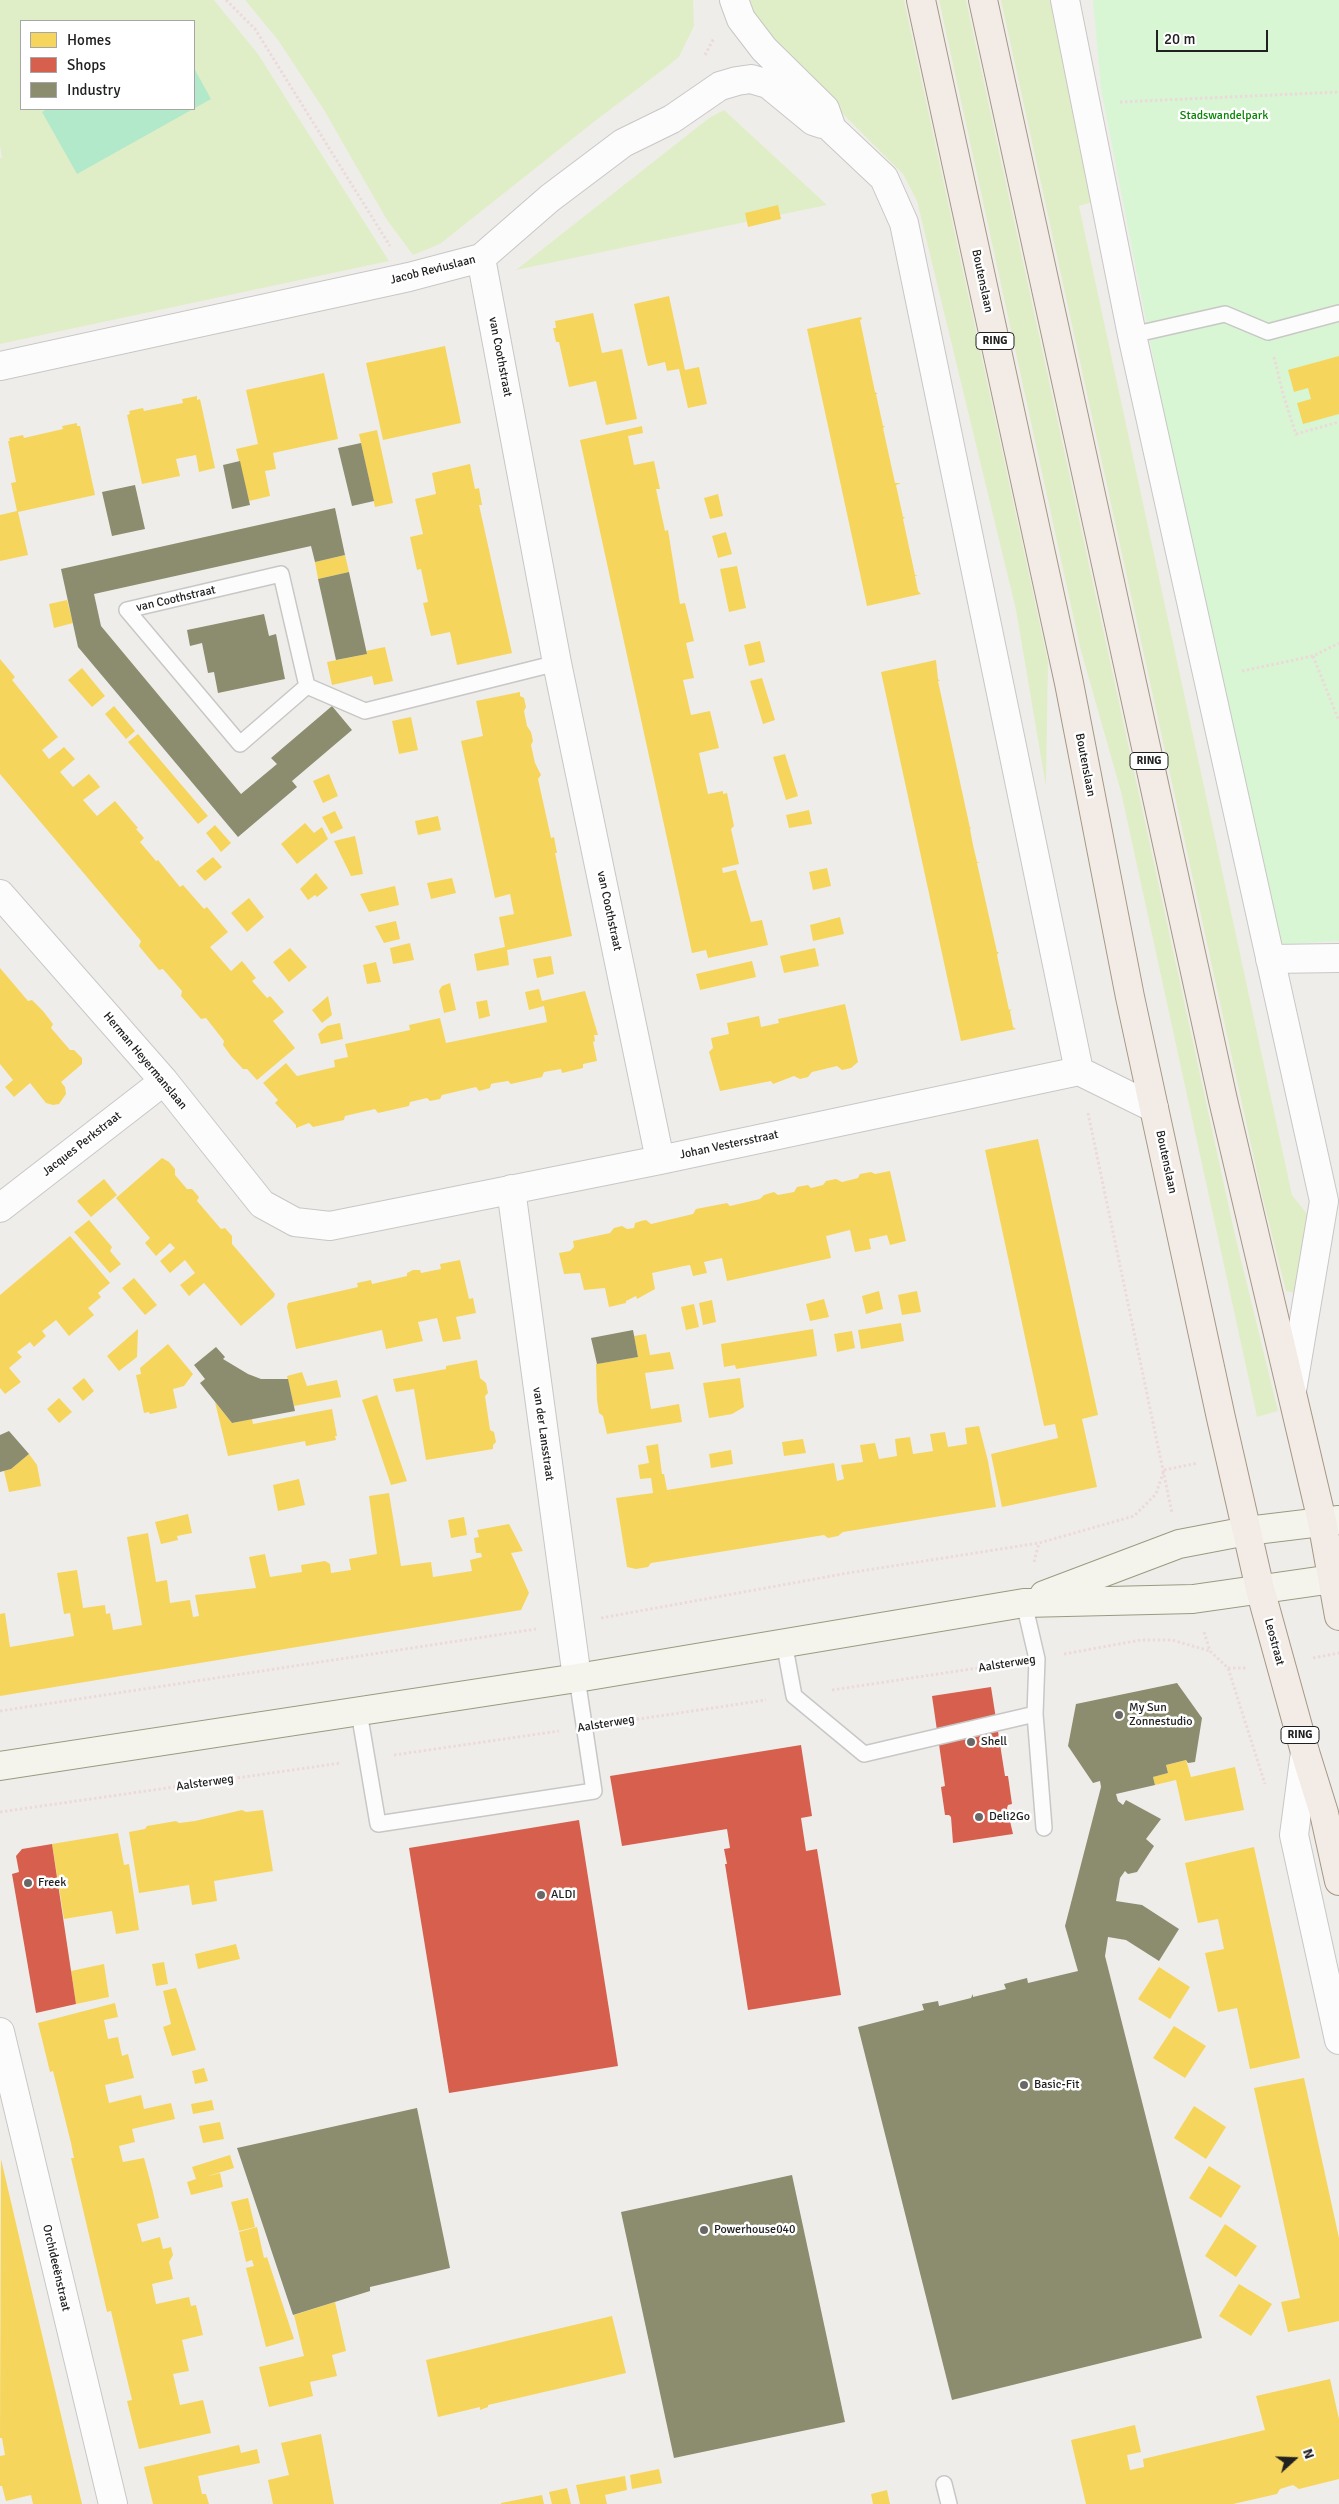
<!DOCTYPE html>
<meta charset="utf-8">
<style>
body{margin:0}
#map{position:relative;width:1339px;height:2504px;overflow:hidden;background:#efedea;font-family:Signika,sans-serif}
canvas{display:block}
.legend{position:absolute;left:20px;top:20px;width:175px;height:90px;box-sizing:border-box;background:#fff;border:1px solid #a6a6a6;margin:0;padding:6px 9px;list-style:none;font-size:15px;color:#212121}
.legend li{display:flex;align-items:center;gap:10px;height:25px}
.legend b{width:25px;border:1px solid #a6a6a6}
.north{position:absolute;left:1269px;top:2434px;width:50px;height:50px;-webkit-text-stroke:4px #fff;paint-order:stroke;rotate:70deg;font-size:14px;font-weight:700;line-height:20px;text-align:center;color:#212121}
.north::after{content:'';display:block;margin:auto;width:18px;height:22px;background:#212121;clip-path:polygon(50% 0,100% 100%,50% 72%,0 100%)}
.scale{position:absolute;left:1156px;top:30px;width:112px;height:22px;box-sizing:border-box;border:2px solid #212121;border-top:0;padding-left:6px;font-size:15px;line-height:18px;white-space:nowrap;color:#212121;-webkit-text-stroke:4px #fff;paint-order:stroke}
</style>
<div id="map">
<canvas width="1339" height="2504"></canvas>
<ul class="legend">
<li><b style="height:14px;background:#f6d55c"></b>Homes</li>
<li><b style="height:14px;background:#d6604d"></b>Shops</li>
<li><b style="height:14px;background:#8c8c6e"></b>Industry</li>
</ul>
<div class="north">N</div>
<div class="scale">20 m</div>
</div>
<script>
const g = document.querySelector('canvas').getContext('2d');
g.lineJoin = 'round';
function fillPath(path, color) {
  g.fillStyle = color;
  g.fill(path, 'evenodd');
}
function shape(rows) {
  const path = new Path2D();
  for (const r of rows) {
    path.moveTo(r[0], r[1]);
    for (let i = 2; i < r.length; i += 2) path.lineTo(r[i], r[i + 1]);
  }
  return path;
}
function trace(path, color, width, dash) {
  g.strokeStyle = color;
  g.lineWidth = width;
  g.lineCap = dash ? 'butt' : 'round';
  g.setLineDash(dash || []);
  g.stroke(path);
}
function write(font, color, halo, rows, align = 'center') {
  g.font = font + ' Signika,sans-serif';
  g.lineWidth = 5;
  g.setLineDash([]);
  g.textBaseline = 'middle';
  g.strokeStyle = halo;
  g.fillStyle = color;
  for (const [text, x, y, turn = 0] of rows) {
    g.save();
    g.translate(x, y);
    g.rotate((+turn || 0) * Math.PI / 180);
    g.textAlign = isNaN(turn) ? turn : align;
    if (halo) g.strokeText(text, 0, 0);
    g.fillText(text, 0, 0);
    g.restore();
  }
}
fillPath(shape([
 [0,0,214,0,258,54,389,261,0,344,0,158,2,158,0,146],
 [21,21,194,21,194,109,21,109],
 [245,0,693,0,694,26,679,57,664,69,595,121,440,244,413,255,387,220,324,110,278,40],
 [745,0,904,0,1048,662,1046,787,1016,610,917,201,903,174,772,43],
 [939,0,966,0,1235,1235,1278,1411,1257,1417,1121,792,1080,647],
 [1001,0,1052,0,1093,202,1079,206,1292,1195,1308,1215,1294,1293,1286,1291,1262,1195],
 [724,110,827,205,516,270,709,118]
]), '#e0eec7');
fillPath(shape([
 [1093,0,1339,0,1339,941,1267,945,1101,88]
]), '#d8f6d4');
fillPath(shape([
 [194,68,211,99,77,174,42,112,47,109,194,109]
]), '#b2e9cb');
fillPath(shape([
 [778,205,781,219,748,227,745,213],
 [669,296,685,370,699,367,707,404,688,408,679,369,667,371,665,362,648,366,646,359,634,304],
 [593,313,602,353,622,349,637,419,606,425,596,381,569,387,559,342,556,342,553,328,556,328,555,321],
 [861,317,862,319,860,320,875,392,878,394,876,394,883,426,885,426,883,428,895,483,901,483,896,485,903,517,905,517,903,519,915,575,918,576,915,576,918,591,921,594,867,606,807,329],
 [445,346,461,423,383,440,366,363],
 [1339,356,1339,414,1303,424,1297,403,1311,399,1308,388,1294,392,1288,370],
 [324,373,338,439,273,453,276,469,265,471,270,496,249,501,236,449,258,444,246,390],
 [197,396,197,400,200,399,215,468,199,472,196,455,176,459,180,476,142,484,127,415,130,414,129,411,143,408,144,411,183,403,182,399],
 [77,423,77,426,80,426,95,495,18,512,28,555,0,561,0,515,17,511,11,483,16,482,8,441,10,441,9,438,23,435,24,438,63,429,62,426],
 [642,426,643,433,628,436,634,465,654,461,660,489,656,489,665,531,668,530,680,604,685,603,694,641,686,643,694,678,683,680,691,715,710,711,719,748,699,753,708,794,723,791,723,794,727,793,734,826,731,829,739,864,722,868,723,873,736,870,751,922,762,920,768,945,708,958,706,950,692,953,580,440],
 [377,430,393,503,375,507,359,434],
 [470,464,475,489,479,488,482,505,479,505,512,653,457,665,450,632,431,636,423,603,428,602,421,569,417,570,410,537,423,534,415,499,436,494,432,473],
 [718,494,723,516,710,519,704,498],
 [726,532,732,554,718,558,712,536],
 [345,555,349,572,318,579,315,562],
 [737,566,746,608,729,612,720,569],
 [67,600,73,623,54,628,49,604],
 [760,641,765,662,749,666,744,645],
 [385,647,393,681,374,685,372,676,332,685,327,662,367,654,366,651],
 [0,659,15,677,12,680,58,737,42,750,49,759,64,747,75,759,60,772,73,787,89,774,97,783,100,787,83,800,97,816,115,801,138,828,136,829,144,838,140,842,156,861,158,860,180,887,183,885,204,909,207,907,228,932,210,947,231,971,242,961,256,978,252,981,267,998,270,996,284,1012,273,1021,295,1048,257,1080,247,1069,243,1069,231,1056,223,1045,224,1041,206,1018,201,1019,181,996,182,991,163,969,159,970,148,957,139,946,141,941,0,774],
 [936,660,938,679,940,681,938,681,970,828,972,827,970,829,973,845,977,862,980,863,977,863,997,952,999,952,997,955,1009,1010,1012,1009,1010,1011,1013,1027,1016,1029,961,1041,881,672],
 [82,668,105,696,92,707,68,680],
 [762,678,775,720,763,724,750,681],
 [520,692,520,696,524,698,526,707,524,711,527,726,531,732,533,741,531,745,535,763,541,775,538,779,551,838,554,837,557,853,555,853,572,936,507,950,509,965,477,971,474,954,505,947,499,917,514,914,510,894,495,898,461,741,483,736,476,701],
 [114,706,135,731,126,739,105,714],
 [411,717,418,750,399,754,392,721],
 [138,734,208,816,198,824,128,742],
 [785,754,798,796,786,800,773,757],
 [329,774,338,796,323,803,313,781],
 [809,810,812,824,789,828,786,815],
 [335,811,343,828,331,834,322,817],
 [438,816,441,830,418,835,415,821],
 [305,823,314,833,322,827,328,839,297,864,281,844],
 [215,825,231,843,221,852,206,833],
 [355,836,363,874,351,876,334,841],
 [213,857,222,867,205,881,196,871],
 [827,868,831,886,813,890,809,872],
 [316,873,328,888,317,897,315,895,308,900,300,889],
 [452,878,456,893,431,899,427,883],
 [395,886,399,905,369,912,360,894],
 [249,898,264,917,247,932,231,913],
 [840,917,844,934,813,941,810,925],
 [396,921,400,939,384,943,375,926],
 [410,943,414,960,393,964,390,948],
 [290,948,307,967,289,982,273,962],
 [815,948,819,966,784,973,780,956],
 [551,956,554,974,537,978,533,959],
 [752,961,756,977,700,990,696,974],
 [376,962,381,982,367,984,363,965],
 [0,968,28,1001,32,1000,43,1011,53,1024,51,1028,70,1050,74,1050,82,1058,82,1064,61,1082,65,1087,66,1094,59,1104,53,1105,46,1103,30,1083,14,1097,5,1087,13,1080,0,1064],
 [450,983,456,1010,444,1013,439,991,442,986],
 [539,989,542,1001,585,991,598,1035,594,1035,595,1041,593,1042,597,1061,583,1064,583,1068,562,1073,561,1069,544,1072,542,1077,511,1084,508,1081,495,1083,491,1084,490,1088,479,1091,476,1087,442,1095,440,1099,430,1101,427,1098,410,1102,409,1106,378,1113,375,1109,345,1116,344,1120,313,1127,309,1123,296,1128,296,1125,275,1103,278,1100,263,1083,286,1063,297,1076,335,1067,334,1060,348,1057,345,1044,410,1030,409,1025,440,1018,446,1043,547,1022,544,1006,529,1010,525,992],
 [328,996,332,1015,322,1023,312,1010],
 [487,1000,490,1016,479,1019,476,1002],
 [845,1004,858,1062,851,1068,842,1070,837,1066,812,1072,808,1077,800,1079,794,1076,773,1084,771,1081,720,1091,709,1052,713,1048,711,1038,729,1034,727,1023,759,1016,761,1027,779,1023,778,1019],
 [340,1023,343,1039,321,1044,318,1034,327,1026],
 [1038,1139,1098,1415,1082,1419,1097,1487,1002,1507,991,1454,1058,1438,1055,1424,1044,1426,985,1150],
 [162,1158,169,1162,175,1169,175,1175,187,1189,192,1189,199,1197,197,1201,221,1229,225,1228,232,1236,232,1244,275,1294,274,1297,241,1326,204,1283,189,1296,180,1285,195,1273,185,1260,170,1273,160,1261,175,1248,170,1243,156,1256,145,1243,150,1238,116,1198],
 [890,1171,906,1241,890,1245,887,1235,869,1239,871,1249,855,1252,850,1230,826,1236,831,1258,727,1281,722,1258,704,1262,707,1273,693,1276,690,1265,684,1266,652,1273,655,1289,637,1299,636,1296,626,1301,626,1303,609,1307,605,1288,584,1290,580,1273,564,1274,559,1253,570,1251,574,1247,573,1241,610,1233,614,1228,622,1226,627,1229,634,1228,635,1223,641,1221,646,1220,651,1224,693,1214,696,1209,727,1203,730,1206,760,1199,764,1195,774,1192,778,1195,794,1192,797,1187,808,1185,811,1188,823,1185,826,1181,836,1179,842,1182,858,1178,860,1174,871,1172,875,1174],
 [104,1179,117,1195,91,1217,77,1201],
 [89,1220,112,1247,110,1251,121,1264,110,1273,74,1232],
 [70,1236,110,1283,98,1293,101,1297,88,1308,94,1315,69,1336,56,1320,42,1331,46,1336,36,1345,34,1347,30,1342,17,1352,22,1357,9,1368,21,1382,5,1394,0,1388,0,1295],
 [460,1260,469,1299,473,1298,476,1313,456,1317,461,1339,443,1342,437,1318,418,1322,423,1341,386,1349,382,1330,296,1349,287,1307,288,1303,358,1287,357,1283,371,1280,372,1284,407,1276,407,1273,413,1270,420,1270,421,1273,441,1269,440,1264],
 [134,1278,157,1305,145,1315,122,1288],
 [879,1291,883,1309,866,1314,862,1296],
 [917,1291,921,1312,902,1315,898,1295],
 [824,1299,829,1317,810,1321,806,1304],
 [712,1300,716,1322,703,1325,699,1303],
 [694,1304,699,1327,686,1330,681,1307],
 [901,1323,904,1341,861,1349,858,1330],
 [138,1329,137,1357,119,1371,107,1356],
 [813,1329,817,1356,736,1369,735,1365,724,1367,721,1344],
 [852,1331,855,1348,837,1352,834,1334],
 [646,1334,650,1355,670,1352,674,1369,645,1373,651,1409,679,1404,682,1422,607,1434,603,1416,599,1413,597,1400,596,1364,638,1357,634,1336],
 [168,1344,193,1374,184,1386,173,1389,177,1408,150,1414,149,1412,144,1413,136,1375,141,1374,140,1368],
 [477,1360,480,1378,486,1383,488,1393,485,1396,490,1430,494,1432,496,1442,493,1445,493,1449,426,1460,414,1389,396,1392,393,1379,446,1369,446,1366],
 [302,1372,307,1386,337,1380,341,1397,294,1406,287,1376],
 [84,1378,94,1391,83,1401,72,1388],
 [740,1378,744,1407,732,1414,709,1418,703,1383],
 [377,1395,407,1481,391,1485,362,1400],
 [59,1398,72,1412,59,1423,47,1409],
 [215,1402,232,1423,252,1419,253,1424,332,1409,337,1436,335,1436,336,1440,306,1446,305,1441,228,1456],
 [979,1426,988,1461,996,1507,843,1532,838,1536,828,1538,824,1535,664,1561,651,1563,648,1567,636,1569,627,1567,616,1498,653,1493,651,1478,640,1479,638,1465,649,1463,646,1446,658,1444,662,1474,664,1474,667,1490,834,1463,837,1481,844,1479,841,1465,863,1462,860,1445,875,1443,879,1459,897,1456,895,1439,910,1437,913,1454,933,1451,930,1434,945,1432,948,1447,967,1444,965,1428],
 [803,1439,806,1453,784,1456,782,1442],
 [731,1450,733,1464,711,1468,709,1454],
 [29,1454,37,1465,41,1486,9,1492,4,1471,11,1469],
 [299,1479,305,1505,278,1511,273,1485],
 [389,1493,401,1566,431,1562,433,1577,472,1571,470,1560,482,1557,481,1553,476,1553,474,1538,479,1537,477,1530,509,1524,523,1551,511,1553,529,1593,521,1610,0,1696,0,1614,5,1613,10,1647,74,1636,70,1613,64,1614,57,1573,77,1570,83,1608,105,1605,106,1614,110,1613,113,1630,142,1625,127,1537,148,1533,156,1582,167,1580,170,1603,190,1600,193,1617,199,1616,195,1595,256,1588,249,1557,265,1554,270,1577,302,1572,301,1565,325,1561,330,1564,331,1573,351,1570,349,1559,377,1554,369,1496],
 [188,1514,192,1533,177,1536,178,1540,161,1544,155,1522],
 [464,1517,467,1535,451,1538,448,1520],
 [1186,1760,1191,1777,1235,1767,1244,1810,1185,1821,1176,1780,1155,1785,1153,1777,1168,1773,1166,1765],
 [242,1810,246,1812,263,1810,273,1871,214,1881,217,1901,192,1905,189,1885,139,1893,129,1832,145,1829,147,1826,176,1821,179,1823,195,1821],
 [118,1833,124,1865,129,1864,139,1930,116,1934,112,1911,64,1919,52,1844],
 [1254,1847,1300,2058,1250,2069,1237,2008,1218,2012,1205,1953,1224,1949,1218,1919,1198,1923,1185,1863],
 [236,1944,240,1959,198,1969,195,1954],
 [164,1962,168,1984,156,1986,152,1964],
 [104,1964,109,1997,76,2004,71,1971],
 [1159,1967,1190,1987,1170,2019,1138,1999],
 [176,1988,196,2050,172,2056,163,2027,171,2024,163,1991],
 [115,2003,118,2017,104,2020,108,2039,118,2037,122,2056,128,2054,134,2078,105,2085,109,2103,141,2095,144,2109,171,2103,175,2119,132,2129,135,2142,119,2146,123,2162,144,2158,152,2188,159,2218,137,2224,142,2242,160,2237,163,2249,171,2247,173,2255,169,2262,173,2279,152,2284,156,2304,189,2297,191,2306,196,2305,203,2335,182,2340,189,2371,173,2374,180,2405,203,2400,211,2433,139,2449,127,2401,132,2400,121,2354,111,2311,107,2312,71,2158,74,2158,71,2143,53,2071,50,2072,38,2023],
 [1174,2026,1206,2046,1185,2078,1153,2058],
 [204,2068,208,2081,195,2084,192,2071],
 [1304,2078,1339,2238,1339,2321,1288,2332,1281,2302,1300,2298,1254,2088],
 [212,2100,214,2110,193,2114,191,2104],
 [1194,2106,1226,2127,1206,2159,1174,2138],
 [220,2122,224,2139,203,2143,199,2126],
 [230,2155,234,2168,205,2177,220,2173,223,2187,191,2195,187,2182,196,2179,192,2167],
 [1,2159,31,2288,82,2504,33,2504,31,2495,6,2501,2,2486,0,2486,0,2456,5,2455,2,2438,0,2438],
 [1209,2166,1241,2186,1221,2218,1189,2198],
 [248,2198,255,2227,239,2231,231,2202],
 [1225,2224,1257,2246,1236,2277,1205,2256],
 [257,2227,264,2258,267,2257,294,2339,266,2347,246,2268,254,2266,252,2260,246,2262,239,2232],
 [1239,2284,1272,2304,1251,2336,1219,2316],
 [335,2302,346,2351,332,2355,337,2376,310,2382,313,2396,269,2407,259,2367,304,2356,294,2315],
 [612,2316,626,2373,488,2405,488,2407,480,2410,480,2407,438,2417,426,2360],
 [1330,2379,1339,2419,1339,2479,1299,2489,1293,2485,1280,2489,1277,2494,1233,2504,1086,2504,1071,2440,1135,2425,1141,2452,1127,2455,1130,2470,1144,2467,1143,2459,1265,2430,1256,2396],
 [321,2434,334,2504,273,2504,268,2480,289,2475,281,2443],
 [239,2445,241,2453,257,2449,260,2463,198,2476,202,2494,206,2494,209,2504,153,2504,144,2467],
 [659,2469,662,2483,632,2489,630,2475],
 [625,2476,627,2490,605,2495,607,2504,580,2504,576,2485],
 [567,2488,571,2504,552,2504,549,2492],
 [887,2490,890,2504,873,2504,871,2494],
 [542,2495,544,2504,501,2504,501,2503]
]), '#f6d55c');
fillPath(shape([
 [991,1687,1005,1776,1008,1776,1012,1804,1008,1805,1007,1808,1013,1834,953,1843,951,1817,949,1815,945,1815,941,1787,945,1786,932,1696],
 [801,1745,812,1816,801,1818,806,1851,817,1849,841,1995,748,2010,725,1864,727,1864,724,1849,730,1848,727,1829,622,1846,610,1776],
 [579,1820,618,2066,449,2093,409,1848],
 [52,1844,76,2004,36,2013,12,1874,19,1872,16,1856,22,1849]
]), '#d6604d');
fillPath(shape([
 [361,443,374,501,352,506,338,448],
 [240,461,250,505,232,509,223,465],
 [135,485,145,529,112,536,102,492],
 [335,508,345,555,315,562,311,546,94,594,101,626,241,794,277,764,271,758,332,706,352,730,292,781,297,787,238,837,78,647,61,569],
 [349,572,367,654,336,660,318,579],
 [264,614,269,636,276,634,285,679,218,693,214,672,208,673,202,643,190,646,187,630],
 [633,1330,638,1357,597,1364,591,1338],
 [216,1347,225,1357,223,1359,248,1374,261,1379,288,1379,295,1411,232,1423,200,1383,205,1379,194,1365],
 [9,1431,29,1454,11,1469,0,1472,0,1435],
 [1177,1683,1202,1718,1195,1762,1188,1763,1186,1760,1166,1765,1168,1773,1153,1777,1155,1785,1116,1794,1118,1801,1123,1805,1126,1800,1161,1819,1146,1839,1154,1846,1137,1872,1128,1874,1125,1871,1120,1878,1116,1901,1142,1905,1179,1929,1159,1961,1126,1940,1108,1937,1105,1956,1202,2338,952,2400,858,2027,924,2010,922,2004,938,2001,939,2006,971,1998,973,1994,973,1997,1006,1989,1004,1984,1027,1978,1028,1983,1078,1971,1065,1926,1101,1787,1100,1781,1093,1783,1068,1746,1076,1704],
 [417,2108,450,2268,370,2287,370,2291,293,2315,237,2148],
 [792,2175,845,2422,674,2458,621,2212]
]), '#8c8c6e');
const lane = shape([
 [1132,335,1225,314,1268,332,1339,313],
 [307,686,240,744,127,610,281,574,307,686,365,711,557,663],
 [784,1642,794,1696,864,1754,1035,1714,1037,1659,1024,1603],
 [359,1712,378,1824,594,1791,577,1678],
 [1035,1714,1044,1828],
 [944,2484,949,2504]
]);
const street = shape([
 [734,0,741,19,764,49,825,109,832,129,884,178,904,223,1079,1071],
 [1065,0,1132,335,1324,1201,1292,1391],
 [481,258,557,663,660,1160],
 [0,366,409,277,481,258,550,198,623,143,672,119,720,86,737,81,751,79,768,84,813,121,822,124],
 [0,894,164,1081,262,1204,295,1222,330,1226,660,1160,1079,1071,1154,1108],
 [1270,959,1339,958],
 [511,1189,577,1678],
 [0,1208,164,1081],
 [1305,1752,1294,1835,1339,2040],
 [0,2032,113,2504]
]);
const secondary = shape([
 [1044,1595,1179,1544,1247,1531,1339,1520],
 [0,1766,577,1678,1024,1603,1193,1599,1339,1578]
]);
const primary = shape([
 [921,0,1069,683,1130,997,1221,1418,1260,1589,1305,1752,1324,1813,1339,1881],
 [983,0,1223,1100,1322,1521,1339,1616]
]);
trace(lane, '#c8c7c6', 18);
trace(street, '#c8c7c6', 30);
trace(secondary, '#9b9a80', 30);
trace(primary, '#a69785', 30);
trace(shape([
 [226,0,255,29,390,246],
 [705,55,714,38],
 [1120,102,1339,92],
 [1274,357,1283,394,1296,434,1339,422],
 [1313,656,1339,721],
 [1242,671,1313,656,1339,643],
 [1088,1113,1172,1513],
 [1164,1470,1198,1463],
 [1034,1562,1039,1543],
 [601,1618,848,1573,1039,1543,1134,1516,1156,1494,1164,1470],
 [1204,1632,1210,1651,1228,1668,1265,1784],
 [1064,1654,1141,1640,1172,1640,1210,1651],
 [1313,1658,1339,1653],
 [1228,1668,1247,1668],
 [832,1690,1011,1663],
 [0,1711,536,1629],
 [612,1723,766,1700],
 [394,1755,559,1731],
 [0,1812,341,1763]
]), '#ecdadb', 3, [2.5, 2.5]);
trace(lane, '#fdfcfc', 15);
trace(street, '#fdfcfc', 28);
trace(secondary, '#f5f4ec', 28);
trace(primary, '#f2ebe6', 28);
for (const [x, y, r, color] of [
 [1119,1715,5,"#696867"],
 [971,1742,5,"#696867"],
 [979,1817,5,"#696867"],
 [28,1883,5,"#696867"],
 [541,1895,5,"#696867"],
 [1024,2085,5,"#696867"],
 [704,2230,5,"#696867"]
]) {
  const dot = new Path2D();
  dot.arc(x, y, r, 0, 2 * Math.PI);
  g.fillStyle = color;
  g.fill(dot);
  trace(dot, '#fff', 2);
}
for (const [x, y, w] of [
 [995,341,38],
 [1149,761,38],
 [1300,1735,38]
]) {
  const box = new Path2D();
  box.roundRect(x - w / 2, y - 8.5, w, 17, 4);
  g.fillStyle = '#fff';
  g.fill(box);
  trace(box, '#212121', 1);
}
write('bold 11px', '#212121', null, [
 ["RING",995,341],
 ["RING",1149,761],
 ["RING",1300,1735]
]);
write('12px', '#088504', '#fff', [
 ["Stadswandelpark",1224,116]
]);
write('12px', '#212121', '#fff', [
 ["Jacob Reviuslaan",433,270,-14],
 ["Boutenslaan",982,281,78],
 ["van Coothstraat",500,357,79],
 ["van Coothstraat",176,599,-13],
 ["Boutenslaan",1085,765,79],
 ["van Coothstraat",609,911,78],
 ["Herman Heyermanslaan",145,1061,50],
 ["Jacques Perkstraat",82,1144,-38],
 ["Johan Vestersstraat",729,1145,-12],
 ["Boutenslaan",1166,1162,78],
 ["van der Lansstraat",543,1434,82],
 ["Leostraat",1274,1642,75],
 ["Aalsterweg",1007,1664,-9],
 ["Aalsterweg",606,1724,-9],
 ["Aalsterweg",205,1783,-8],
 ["Orchideeënstraat",56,2268,77]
]);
write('12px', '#212121', '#fff', [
 ["My Sun",1129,1708],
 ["Zonnestudio",1129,1722],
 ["Shell",981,1742],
 ["Deli2Go",989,1817],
 ["Freek",38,1883],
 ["ALDI",551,1895],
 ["Basic-Fit",1034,2085],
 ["Powerhouse040",714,2230]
], 'left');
</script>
